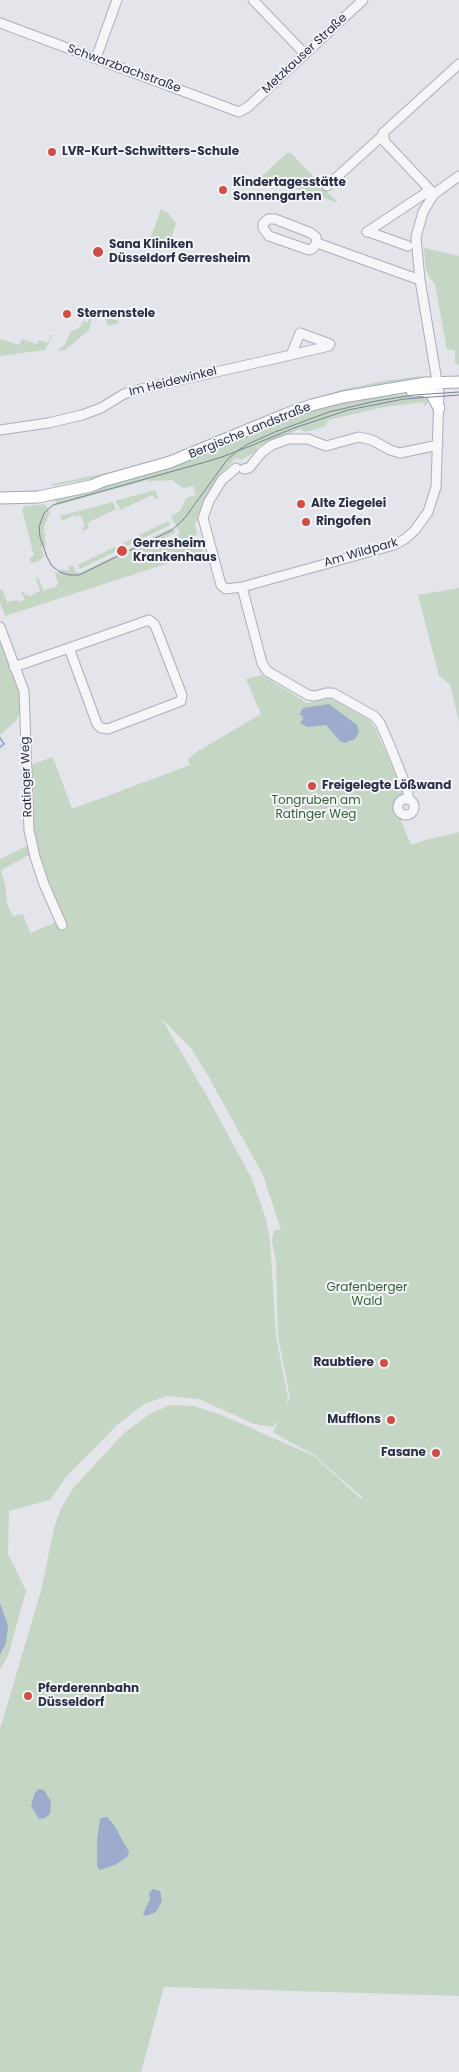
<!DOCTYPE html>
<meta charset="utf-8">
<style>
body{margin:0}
canvas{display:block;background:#e3e5eb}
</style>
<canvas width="459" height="2072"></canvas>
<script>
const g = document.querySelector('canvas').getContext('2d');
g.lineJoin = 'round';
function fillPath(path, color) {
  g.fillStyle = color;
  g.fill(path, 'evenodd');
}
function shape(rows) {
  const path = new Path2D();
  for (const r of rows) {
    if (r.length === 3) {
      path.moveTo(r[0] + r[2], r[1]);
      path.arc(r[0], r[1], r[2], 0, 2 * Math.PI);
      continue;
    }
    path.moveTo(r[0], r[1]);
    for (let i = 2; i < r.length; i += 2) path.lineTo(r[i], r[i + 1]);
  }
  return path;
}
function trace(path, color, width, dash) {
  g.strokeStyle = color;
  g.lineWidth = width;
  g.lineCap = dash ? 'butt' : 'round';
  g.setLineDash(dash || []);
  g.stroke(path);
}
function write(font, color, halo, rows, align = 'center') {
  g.font = font + ' Poppins,sans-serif';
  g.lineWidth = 4;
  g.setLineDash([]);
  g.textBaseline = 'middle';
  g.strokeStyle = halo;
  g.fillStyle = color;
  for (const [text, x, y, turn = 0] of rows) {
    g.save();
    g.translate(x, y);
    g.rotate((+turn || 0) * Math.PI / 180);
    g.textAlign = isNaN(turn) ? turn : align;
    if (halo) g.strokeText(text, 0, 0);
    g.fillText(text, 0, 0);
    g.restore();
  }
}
fillPath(shape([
 [287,153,291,153,338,203,261,177],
 [161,209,167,212,176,223,168,249,149,242],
 [424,248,459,256,459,366,455,363,455,350,447,350,435,284,429,277,426,270],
 [87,309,112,316,112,319,119,321,119,323,108,326,105,318,92,319,89,330,65,350,59,351,59,349,65,345,70,332,79,328,84,320,87,323,89,319,85,317,85,310],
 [51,335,53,335,45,350,0,356,0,339,19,345,22,339,37,344,39,340,48,343],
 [422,376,422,378,361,387,331,395,184,453,103,477,52,486,52,484,112,472,169,456,268,415,340,390,384,381],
 [422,392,423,399,431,398,425,407,424,402,384,407,328,420,326,426,305,432,300,429,257,447,255,452,241,460,236,458,217,478,202,506,200,520,195,522,197,535,159,546,157,545,180,534,171,516,181,510,186,498,196,495,193,486,183,488,172,480,158,481,157,480,149,482,148,480,57,505,54,497,246,436,311,410,348,401],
 [155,490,159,499,154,498,152,495,121,510,115,501],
 [113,502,116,509,87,523,89,528,83,531,82,528,85,526,80,515,76,517,74,515,62,521,60,516],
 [45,504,50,512,44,527,46,549,44,545,41,547,44,556,39,561,31,563,30,558,34,556,22,509,25,506],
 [168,521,170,525,80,569,78,565],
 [171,528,176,532,153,544,156,548,200,538,203,552,5,616,0,602,0,591,2,589,7,602,18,600,20,602,25,600,21,593,24,592,25,595,30,596,40,591,36,578,38,577,43,590,54,588,58,584,55,572,58,573,61,569,69,571,69,566,73,566,77,573,82,572],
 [459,588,459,722,450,684,439,676,418,595],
 [0,640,20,691,21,698,20,714,16,721,0,735],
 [262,675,307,703,330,698,369,720,375,728,404,792,395,806,411,845,426,840,459,832,459,1996,164,1987,141,2072,0,2072,0,1729,41,1591,54,1528,61,1508,74,1487,124,1433,151,1413,171,1405,194,1406,224,1416,314,1456,360,1498,363,1498,314,1455,276,1434,273,1432,279,1420,273,1427,254,1424,199,1399,167,1396,144,1404,117,1425,66,1477,50,1500,9,1511,8,1554,26,1591,8,1656,0,1669,0,856,1,859,29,845,31,854,1,870,5,884,7,903,12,915,14,916,23,914,30,933,61,920,41,874,31,831,30,765,53,757,72,809,190,765,188,759,198,751,261,714,246,679],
 [161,1018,191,1048,207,1074,263,1175,281,1230,274,1230,272,1241,276,1262,278,1336,290,1398,286,1406,288,1398,276,1336,270,1240,266,1219,252,1179,207,1096]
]), '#c5d6c4');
fillPath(shape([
 [329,704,357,725,359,732,355,739,344,743,340,741,326,725,308,727,301,724,300,721,303,720,302,715,299,715,303,708],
 [0,1603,8,1626,6,1643,0,1655],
 [38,1789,44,1790,51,1802,50,1814,45,1818,39,1819,31,1806,34,1795],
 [104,1817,107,1817,114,1825,129,1852,128,1856,115,1865,100,1870,97,1867,97,1840,100,1819],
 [153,1889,160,1891,162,1901,156,1912,146,1916,143,1914,150,1899,149,1893]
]), '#9dabcc');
trace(shape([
 [0,738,4,744,0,747]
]), '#9dabcc', 2);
const minor = shape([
 [253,0,305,54],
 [0,23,239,112,248,107,363,0],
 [96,58,117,0],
 [327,186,382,136],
 [434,194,385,142,383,133,459,64],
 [268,219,275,219,311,233,316,237,317,243,312,249,309,250,269,236,263,228,263,224,268,219],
 [367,232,430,190],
 [369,232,408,246],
 [317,243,420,280],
 [0,430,48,423,82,415,101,408,124,394,141,389,291,355,329,346,330,344,300,333,291,355],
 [236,468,222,480,209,501,203,518,221,585,226,589,242,587],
 [244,469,249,468,262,452,272,445,288,439,308,439,326,446,359,437,372,440,390,450,400,453,438,445],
 [0,627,24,691,29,830,35,857,44,884,62,925],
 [14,667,69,648,149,620,155,625,182,695,181,701,108,729,101,728,97,724,69,648],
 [408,798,408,791,388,741,380,723,374,716,333,693,326,693,315,696,308,695,267,671,262,663,242,587,394,545,405,539,415,530,428,512,436,487,439,393,420,280,416,237,423,212,434,194,459,176],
 [406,807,8]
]);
const major = shape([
 [412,391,422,390,431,393,439,408],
 [0,498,38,497,91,486,103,481,170,462,284,415,312,405,343,397,426,383,459,382]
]);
trace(minor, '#acaeb9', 11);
trace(major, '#a2a6b8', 13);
trace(minor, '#f6f6f9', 9);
trace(major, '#fff', 11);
trace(shape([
 [459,392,414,395,376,401,329,412,275,432,248,444,237,451,227,460,184,519,172,530,79,575,69,575,60,572,52,566,47,557,40,537,39,527,44,513,53,505,209,461,222,457,235,452,237,451,248,447,294,428,348,410,404,399,459,395]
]), '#7c8196', 1);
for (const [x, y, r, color] of [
 [52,152,5,"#d24d46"],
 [223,190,5,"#d24d46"],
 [98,252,6,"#d24d46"],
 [67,314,5,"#d24d46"],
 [301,504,5,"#d24d46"],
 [306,522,5,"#d24d46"],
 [122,551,6,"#d24d46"],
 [312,786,5,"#d24d46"],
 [384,1363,5,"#d24d46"],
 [391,1420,5,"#d24d46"],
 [436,1453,5,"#d24d46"],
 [28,1696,5,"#d24d46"]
]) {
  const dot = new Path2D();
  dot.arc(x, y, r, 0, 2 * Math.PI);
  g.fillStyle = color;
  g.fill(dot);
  trace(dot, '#f3f4f8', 2);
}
write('12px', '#2a2f44', '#f3f4f8', [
 ["Metzkauser Straße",305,54,-43],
 ["Schwarzbachstraße",124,69,20],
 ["Im Heidewinkel",173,382,-14],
 ["Bergische Landstraße",250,431,-22],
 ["Am Wildpark",361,553,-16],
 ["Ratinger Weg",27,777,-92]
]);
write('bold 12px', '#2a2f44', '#f3f4f8', [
 ["LVR-Kurt-Schwitters-Schule",62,152],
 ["Kindertagesstätte",233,183],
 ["Sonnengarten",233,197],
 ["Sana Kliniken",109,245],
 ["Düsseldorf Gerresheim",109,259],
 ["Sternenstele",77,314],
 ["Alte Ziegelei",311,504],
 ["Ringofen",316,522],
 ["Gerresheim",133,544],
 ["Krankenhaus",133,558],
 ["Freigelegte Lößwand",322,786],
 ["Raubtiere",374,1363,"right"],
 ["Mufflons",381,1420,"right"],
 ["Fasane",426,1453,"right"],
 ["Pferderennbahn",38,1689],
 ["Düsseldorf",38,1703]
], 'left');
write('12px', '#376037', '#f3f4f8', [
 ["Tongruben am",316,801],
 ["Ratinger Weg",316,815],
 ["Grafenberger",367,1288],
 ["Wald",367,1302]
]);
</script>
